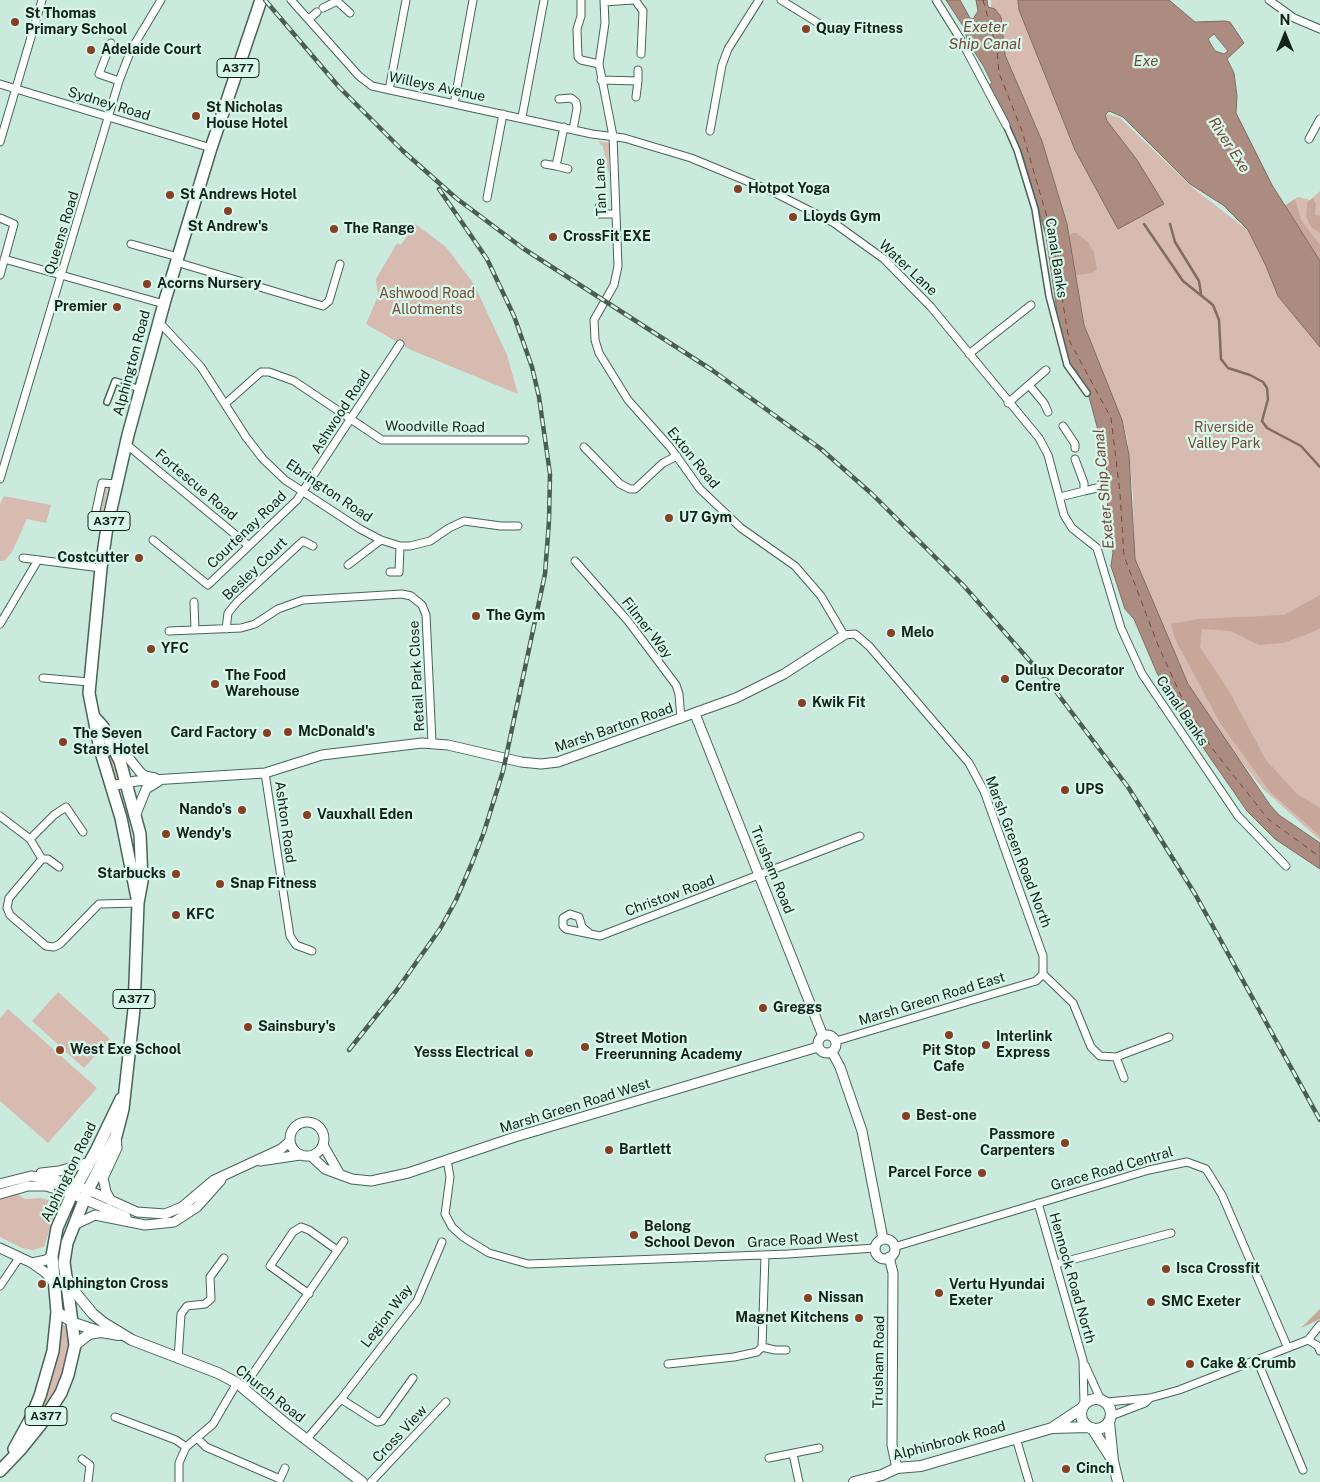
<!DOCTYPE html>
<style>
body{margin:0}
#map{position:relative;width:1320px;height:1482px;overflow:hidden;background:#caeadd;font-family:"Public Sans",sans-serif}
canvas{display:block}
.north{position:absolute;left:1260px;top:10px;width:50px;height:50px;-webkit-text-stroke:4px #d7f7eb;paint-order:stroke;rotate:0deg;font-size:14px;font-weight:700;line-height:20px;text-align:center;color:#15211c}
.north::after{content:'';display:block;margin:auto;width:18px;height:22px;background:#15211c;clip-path:polygon(50% 0,100% 100%,50% 72%,0 100%)}
</style>
<div id="map">
<canvas width="1320" height="1482"></canvas>
<div class="north">N</div>
</div>
<script>
const g = document.querySelector('canvas').getContext('2d');
g.lineJoin = 'round';
function fillPath(path, color) {
  g.fillStyle = color;
  g.fill(path, 'evenodd');
}
function shape(rows) {
  const path = new Path2D();
  for (const r of rows) {
    if (r.length === 3) {
      path.moveTo(r[0] + r[2], r[1]);
      path.arc(r[0], r[1], r[2], 0, 2 * Math.PI);
      continue;
    }
    path.moveTo(r[0], r[1]);
    for (let i = 2; i < r.length; i += 2) path.lineTo(r[i], r[i + 1]);
  }
  return path;
}
function trace(path, color, width, dash) {
  g.strokeStyle = color;
  g.lineWidth = width;
  g.lineCap = dash ? 'butt' : 'round';
  g.setLineDash(dash || []);
  g.stroke(path);
}
function write(font, color, halo, rows, align = 'center') {
  g.font = font + ' "Public Sans",sans-serif';
  g.lineWidth = 4.5;
  g.setLineDash([]);
  g.textBaseline = 'middle';
  g.strokeStyle = halo;
  g.fillStyle = color;
  for (const [text, x, y, turn = 0] of rows) {
    g.save();
    g.translate(x, y);
    g.rotate((+turn || 0) * Math.PI / 180);
    g.textAlign = isNaN(turn) ? turn : align;
    if (halo) g.strokeText(text, 0, 0);
    g.fillText(text, 0, 0);
    g.restore();
  }
}
fillPath(shape([
 [991,0,1034,0,1104,113,1120,118,1193,188,1251,233,1320,345,1320,840,1263,789,1191,697,1168,650,1134,557,1133,494,1127,437,1084,325,1067,224,1042,141,1005,55,1001,17,991,11],
 [598,141,609,143,609,174,603,147],
 [1320,191,1320,260,1286,205,1298,197,1310,200],
 [415,224,446,247,474,284,507,355,518,394,411,350,366,324,378,296,376,279,397,243,401,245],
 [105,485,108,488,102,515,98,519],
 [4,496,51,505,46,523,27,519,12,552,4,561,0,561,0,504],
 [104,738,112,754,121,778,118,779,114,776],
 [58,992,110,1039,84,1068,32,1021],
 [8,1009,97,1088,48,1143,0,1101,0,1018],
 [14,1192,25,1199,41,1198,58,1203,44,1247,32,1250,22,1248,0,1237,0,1199],
 [61,1324,71,1329,71,1343,63,1376,54,1394,38,1415,53,1372]
]), '#d7bbb1');
fillPath(shape([
 [1313,198,1316,204,1315,215,1320,216,1320,233,1312,228,1306,217,1307,203],
 [1295,199,1301,220,1320,245,1320,262,1276,211],
 [1072,233,1076,233,1088,242,1094,252,1097,270,1092,273,1077,275,1072,271,1067,238],
 [1320,595,1320,628,1313,632,1283,643,1259,645,1231,631,1202,629,1200,647,1229,691,1266,760,1297,794,1320,808,1320,836,1270,792,1220,723,1175,639,1171,624,1199,619,1284,615],
 [1320,1309,1320,1319,1301,1328]
]), '#c8a79b');
const water = shape([
 [946,0,960,0,970,18,973,19,978,11,976,0,987,0,988,7,995,9,1001,17,1005,55,1042,141,1067,224,1084,325,1122,420,1129,455,1135,559,1188,684,1270,805,1279,815,1320,843,1320,869,1275,839,1247,811,1184,720,1157,673,1134,619,1125,609,1111,566,1113,552,1108,522,1106,460,1088,393,1076,370,1068,363,1056,319,1057,311,1046,236,1024,159,989,85,992,83,984,67,967,40,965,29,946,0],
 [1018,0,1169,0,1195,22,1225,21,1230,22,1244,43,1227,59,1234,73,1237,96,1236,113,1272,185,1320,261,1320,347,1278,296,1266,266,1248,230,1223,205,1190,184,1123,117,1109,111,1105,115,1107,121,1137,160,1164,204,1118,229,1075,150,1019,10,1018,0],
 [1214,34,1228,51,1224,54,1215,51,1208,39,1214,34]
]);
fillPath(water, '#ac8c81');
trace(water, '#7f6c63', 1);
trace(shape([
 [1144,224,1183,281,1213,305,1219,320,1221,359,1228,368,1250,375,1263,382,1267,388,1268,399,1262,421,1267,428,1301,446,1320,467],
 [1170,224,1175,242,1199,281,1201,294]
]), '#7f6c63', 2.5);
trace(shape([
 [983,0,997,50,999,73,1022,131,1051,231,1069,340,1111,418,1120,493,1124,556,1158,645,1182,698,1211,747,1268,819,1320,857]
]), '#784736', 1, [6, 5]);
const pedestrian = shape([
 [1006,125,1017,150,1035,209,1049,296,1067,365,1087,393],
 [107,402,115,381,140,389]
]);
const minor = shape([
 [291,0,359,76,372,86,592,134,624,138,691,158,771,191,834,223,884,259,931,307,1039,438,1048,455,1064,515,1072,528,1097,548,1121,628,1142,674,1238,816,1286,866],
 [581,0,581,16,577,29,578,57,581,60,599,64],
 [604,0,605,23,599,64,613,136,618,266,614,285,594,320,595,340,599,353,628,400,670,447,700,489,741,528,795,566,821,596,844,635,855,634,869,646,969,763,984,791,1043,956,1043,974,1036,981,836,1041],
 [635,0,643,11,641,54],
 [781,0,823,26],
 [936,0,961,40,1006,125],
 [1269,0,1294,18,1320,29],
 [604,2,633,0],
 [323,8,337,1,350,13],
 [309,19,317,12],
 [111,43,99,74,119,81],
 [601,80,638,81,638,70],
 [0,84,211,148],
 [389,90,406,0],
 [636,97,638,81],
 [559,99,571,98,576,102,577,108,573,130],
 [454,104,473,0],
 [522,117,544,0],
 [710,131,722,65,728,49,759,0],
 [1309,139,1320,119],
 [0,142,42,0],
 [545,164,556,166,564,127],
 [556,166,568,169],
 [487,198,503,114],
 [599,207,600,214,614,214],
 [0,218,14,224,0,275],
 [131,244,178,257],
 [4,259,164,304],
 [176,262,323,306,329,301,340,264],
 [159,322,201,367,246,437,263,459,285,480,360,529,381,540,400,546,410,546,430,541,449,528,464,521,501,526,518,526],
 [969,354,1031,305],
 [1029,385,1044,403,1048,412],
 [1008,403,1046,370],
 [225,404,261,372,269,372,294,381,382,440,525,440],
 [1063,426,1075,444,1075,448],
 [126,444,249,546],
 [584,447,620,484,630,489,635,489,663,463,677,456],
 [0,479,119,81,131,50,161,0],
 [1084,491,1101,487],
 [1060,497,1084,491,1084,483,1075,459],
 [107,527,94,520,102,483,117,484],
 [153,540,208,585,297,500,400,344],
 [23,558,101,568],
 [575,561,628,621,676,685,679,694,681,719],
 [348,565,381,540],
 [390,572,399,572,400,546],
 [194,602,195,630],
 [0,624,38,560],
 [226,629,228,613,237,602,303,541,313,546],
 [169,631,241,628,255,624,278,609,303,600,402,594,411,596,422,605,426,615,432,742],
 [43,678,89,682],
 [265,773,290,936,296,945,312,951],
 [0,816,30,839,42,859,9,898,7,908,10,915,46,946,54,947,60,944,99,904,138,903],
 [30,839,54,815,66,807,83,832],
 [42,859,48,859,59,867],
 [589,933,582,927,579,917,570,914,563,918,563,926,566,929,600,936,860,836],
 [1043,974,1073,1003,1091,1047,1100,1056,1116,1057,1169,1037],
 [1116,1057,1124,1078],
 [447,1160,450,1177,445,1214,452,1227,463,1237,489,1253,528,1264,788,1254,875,1248],
 [1038,1203,1083,1360,1084,1405],
 [894,1247,1149,1170,1187,1162,1206,1169,1222,1195,1287,1346],
 [1056,1264,1171,1233],
 [0,1286,19,1258],
 [309,1294,270,1266,293,1232,301,1227,309,1230,337,1250],
 [1308,1340,1320,1325],
 [1308,1340,1318,1346,1320,1351],
 [762,1347,775,1350,786,1350],
 [178,1359,181,1314,187,1306,205,1304,211,1299,210,1277,224,1258],
 [1257,1360,1303,1470],
 [668,1364,734,1357,757,1352,762,1347,765,1255],
 [1085,1365,1100,1398],
 [243,1388,344,1241],
 [341,1399,377,1422,382,1421,413,1378],
 [1107,1402,1150,1398,1179,1390,1308,1340],
 [1111,1416,1145,1403,1150,1398],
 [115,1417,176,1440,186,1447],
 [197,1438,206,1447,280,1479,285,1468],
 [1016,1438,1029,1482],
 [306,1440,341,1399,417,1301,442,1242],
 [793,1454,799,1482],
 [769,1458,819,1448],
 [82,1459,90,1465,88,1482],
 [179,1482,179,1463,186,1447,213,1424,237,1383],
 [371,1482,446,1402]
]);
const tertiary = shape([
 [695,714,823,1036],
 [107,731,140,772,145,776,155,778],
 [111,786,136,781,265,773,322,755,422,743,448,745,521,762,541,764,558,762,736,698,784,674,844,635],
 [136,814,146,789,159,781],
 [827,1044,9],
 [832,1052,840,1067,862,1131,883,1239],
 [307,1139,17],
 [323,1145,339,1173],
 [311,1156,325,1169,352,1179,371,1181,408,1173,515,1137,818,1047],
 [260,1161,300,1155],
 [41,1173,59,1171,90,1162],
 [0,1184,31,1176,53,1179,88,1190,137,1212,165,1214,182,1207,214,1180,281,1149,290,1141],
 [0,1194,28,1186,46,1186,72,1194,126,1217],
 [111,1201,106,1192,103,1178,117,1148,116,1136],
 [74,1225,95,1215,145,1225,174,1222,197,1207,221,1180],
 [885,1249,10],
 [0,1248,32,1263,46,1273,53,1282],
 [889,1257,893,1273,892,1445,897,1468],
 [32,1263,46,1260,52,1256]
]);
const secondary = shape([
 [67,1278,74,1291,93,1314,104,1323,132,1340,218,1373,237,1383,286,1424,362,1482],
 [57,1312,74,1323,101,1332,119,1335],
 [75,1345,89,1334,100,1332],
 [1096,1414,15],
 [1109,1422,1113,1461,1118,1482],
 [1052,1428,1082,1408],
 [1092,1428,1113,1461],
 [854,1482,882,1475,897,1468,921,1466,1052,1428,1088,1427]
]);
const trunk = shape([
 [138,903,121,818,100,749,89,693,101,568,107,527,128,435,165,300,211,148,261,0],
 [14,1449,31,1418,40,1396,53,1351,57,1312,52,1256,57,1228,72,1194,96,1151,121,1099],
 [0,1471,20,1450,41,1424,61,1393,68,1375,75,1345,64,1262,67,1243,88,1190,116,1136,123,1109,134,1009,138,903,142,881,140,834,120,761,103,727,95,718]
]);
trace(pedestrian, '#476359', 8);
trace(minor, '#476359', 9);
trace(tertiary, '#476359', 11);
trace(secondary, '#476359', 12);
trace(trunk, '#476359', 14);
trace(pedestrian, '#fff', 5);
trace(minor, '#fff', 7);
trace(tertiary, '#fff', 9);
trace(secondary, '#fff', 10);
trace(trunk, '#fff', 11);
const rail = shape([
 [265,0,339,87,403,151,456,198,524,249,712,370,821,449,872,494,964,586,1051,685,1128,787,1195,894,1320,1120],
 [349,1050,396,991,440,929,456,900,472,863,484,832,503,771,545,574,549,521,550,474,539,397,532,367,514,316,487,259,439,189]
]);
trace(rail, '#4a5c54', 4.5);
trace(rail, '#d7f7eb', 2.5, [8]);
for (const [x, y, r, color] of [
 [15,22,5,"#873e22"],
 [806,29,5,"#873e22"],
 [91,50,5,"#873e22"],
 [196,116,5,"#873e22"],
 [738,189,5,"#873e22"],
 [170,195,5,"#873e22"],
 [228,211,5,"#873e22"],
 [793,217,5,"#873e22"],
 [334,229,5,"#873e22"],
 [553,237,5,"#873e22"],
 [147,284,5,"#873e22"],
 [117,307,5,"#873e22"],
 [669,518,5,"#873e22"],
 [139,558,5,"#873e22"],
 [476,616,5,"#873e22"],
 [891,633,5,"#873e22"],
 [151,649,5,"#873e22"],
 [1005,679,5,"#873e22"],
 [215,684,5,"#873e22"],
 [802,703,5,"#873e22"],
 [288,732,5,"#873e22"],
 [267,733,5,"#873e22"],
 [63,742,5,"#873e22"],
 [1065,790,5,"#873e22"],
 [242,810,5,"#873e22"],
 [307,815,5,"#873e22"],
 [166,834,5,"#873e22"],
 [176,874,5,"#873e22"],
 [220,884,5,"#873e22"],
 [176,915,5,"#873e22"],
 [763,1008,5,"#873e22"],
 [248,1027,5,"#873e22"],
 [949,1035,5,"#873e22"],
 [986,1045,5,"#873e22"],
 [585,1047,5,"#873e22"],
 [60,1050,5,"#873e22"],
 [529,1053,5,"#873e22"],
 [906,1116,5,"#873e22"],
 [1065,1143,5,"#873e22"],
 [609,1150,5,"#873e22"],
 [982,1173,5,"#873e22"],
 [634,1235,5,"#873e22"],
 [1166,1269,5,"#873e22"],
 [42,1284,5,"#873e22"],
 [939,1293,5,"#873e22"],
 [808,1298,5,"#873e22"],
 [1151,1302,5,"#873e22"],
 [859,1318,5,"#873e22"],
 [1190,1364,5,"#873e22"],
 [1066,1469,5,"#873e22"]
]) {
  const dot = new Path2D();
  dot.arc(x, y, r, 0, 2 * Math.PI);
  g.fillStyle = color;
  g.fill(dot);
  trace(dot, '#d7f7eb', 2);
}
for (const [x, y, w] of [
 [238,68,42],
 [109,521,42],
 [134,999,42],
 [46,1416,42]
]) {
  const box = new Path2D();
  box.roundRect(x - w / 2, y - 9.5, w, 19, 4);
  g.fillStyle = '#d7f7eb';
  g.fill(box);
  trace(box, '#15211c', 1);
}
write('bold 12px', '#15211c', null, [
 ["A377",238,68],
 ["A377",109,521],
 ["A377",134,999],
 ["A377",46,1416]
]);
write('bold 14px', '#15211c', '#d7f7eb', [
 ["St Thomas",25,14],
 ["Primary School",25,30],
 ["Quay Fitness",816,29],
 ["Adelaide Court",101,50],
 ["St Nicholas",206,108],
 ["House Hotel",206,124],
 ["Hotpot Yoga",748,189],
 ["St Andrews Hotel",180,195],
 ["Lloyds Gym",803,217],
 ["St Andrew's",228,227,"center"],
 ["The Range",344,229],
 ["CrossFit EXE",563,237],
 ["Acorns Nursery",157,284],
 ["Premier",107,307,"right"],
 ["U7 Gym",679,518],
 ["Costcutter",129,558,"right"],
 ["The Gym",486,616],
 ["Melo",901,633],
 ["YFC",161,649],
 ["Dulux Decorator",1015,671],
 ["Centre",1015,687],
 ["The Food",225,676],
 ["Warehouse",225,692],
 ["Kwik Fit",812,703],
 ["McDonald's",298,732],
 ["Card Factory",257,733,"right"],
 ["The Seven",73,734],
 ["Stars Hotel",73,750],
 ["UPS",1075,790],
 ["Nando's",232,810,"right"],
 ["Vauxhall Eden",317,815],
 ["Wendy's",176,834],
 ["Starbucks",166,874,"right"],
 ["Snap Fitness",230,884],
 ["KFC",186,915],
 ["Greggs",773,1008],
 ["Sainsbury's",258,1027],
 ["Interlink",996,1037],
 ["Express",996,1053],
 ["Street Motion",595,1039],
 ["Freerunning Academy",595,1055],
 ["West Exe School",70,1050],
 ["Pit Stop",949,1051,"center"],
 ["Cafe",949,1067,"center"],
 ["Yesss Electrical",519,1053,"right"],
 ["Best-one",916,1116],
 ["Passmore",1055,1135,"right"],
 ["Carpenters",1055,1151,"right"],
 ["Bartlett",619,1150],
 ["Parcel Force",972,1173,"right"],
 ["Belong",644,1227],
 ["School Devon",644,1243],
 ["Isca Crossfit",1176,1269],
 ["Alphington Cross",52,1284],
 ["Vertu Hyundai",949,1285],
 ["Exeter",949,1301],
 ["Nissan",818,1298],
 ["SMC Exeter",1161,1302],
 ["Magnet Kitchens",849,1318,"right"],
 ["Cake & Crumb",1200,1364],
 ["Cinch",1076,1469]
], 'left');
write('14px', '#15211c', '#d7f7eb', [
 ["Willeys Avenue",437,87,12],
 ["Sydney Road",109,104,17],
 ["Tan Lane",601,187,-92],
 ["Queens Road",62,233,-73],
 ["Canal Banks",1056,258,81],
 ["Water Lane",908,268,43],
 ["Alphington Road",132,363,-75],
 ["Ashwood Road",341,412,-57],
 ["Woodville Road",435,427,1],
 ["Exton Road",693,458,51],
 ["Fortescue Road",196,485,40],
 ["Ebrington Road",329,491,34],
 ["Courtenay Road",247,530,-44],
 ["Besley Court",255,569,-44],
 ["Filmer Way",647,628,52],
 ["Retail Park Close",417,676,-93],
 ["Canal Banks",1182,711,56],
 ["Marsh Barton Road",614,728,-19],
 ["Ashton Road",285,822,82],
 ["Marsh Green Road North",1018,852,69],
 ["Trusham Road",772,870,68],
 ["Christow Road",670,896,-20],
 ["Marsh Green Road East",932,999,-17],
 ["Marsh Green Road West",575,1106,-17],
 ["Grace Road Central",1112,1169,-16],
 ["Alphington Road",69,1172,-64],
 ["Grace Road West",803,1240,-3],
 ["Hennock Road North",1072,1278,74],
 ["Legion Way",387,1316,-53],
 ["Trusham Road",879,1362,-89],
 ["Church Road",270,1394,38],
 ["Cross View",400,1434,-47],
 ["Alphinbrook Road",949,1441,-15]
]);
write('14px', '#794937', '#d7f7eb', [
 ["Ashwood Road",427,294],
 ["Allotments",427,310],
 ["Riverside",1224,428],
 ["Valley Park",1224,444]
]);
write('italic 15px', '#784736', '#d7f7eb', [
 ["Exeter",985,27],
 ["Ship Canal",985,44],
 ["Exe",1146,61],
 ["River Exe",1229,145,57],
 ["Exeter Ship Canal",1104,489,-95]
]);
</script>
